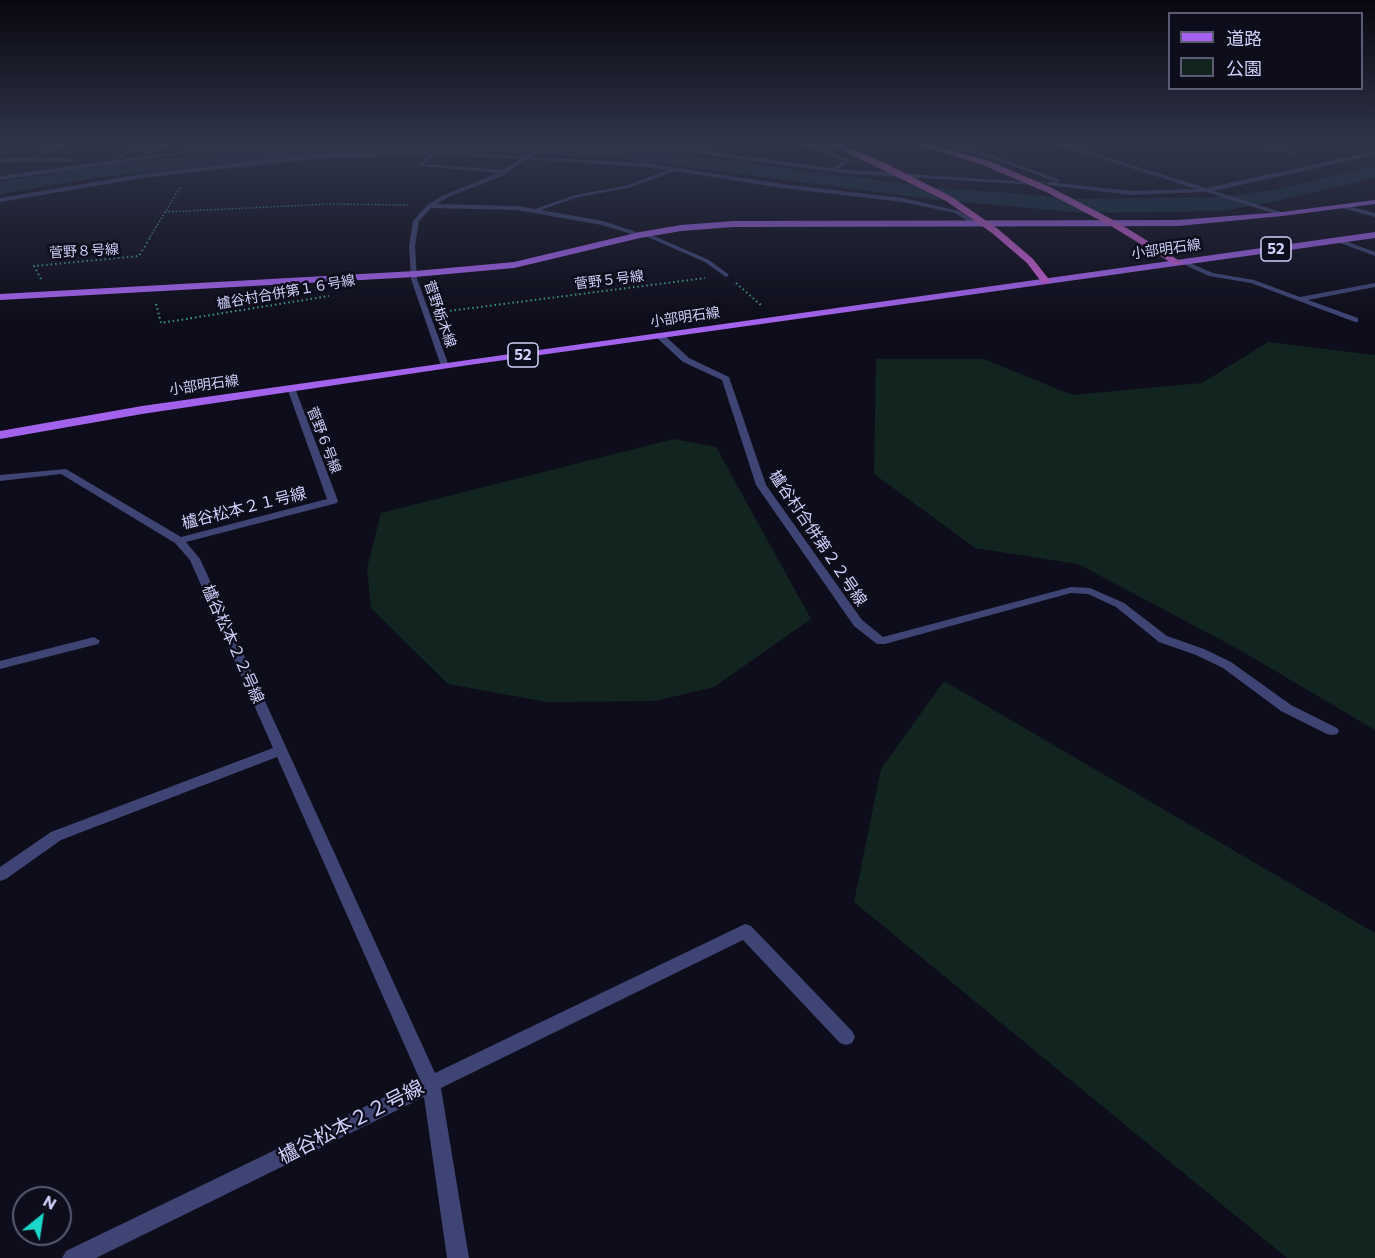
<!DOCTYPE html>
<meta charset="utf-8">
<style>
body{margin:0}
#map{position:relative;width:1375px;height:1258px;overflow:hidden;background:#0e0d1b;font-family:Commissioner,"Noto Sans JP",sans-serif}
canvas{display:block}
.legend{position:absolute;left:1168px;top:12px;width:195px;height:78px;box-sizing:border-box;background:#0e0d1b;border:2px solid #5b5b74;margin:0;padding:8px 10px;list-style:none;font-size:18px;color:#ced0f9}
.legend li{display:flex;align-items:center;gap:12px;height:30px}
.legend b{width:30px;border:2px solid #5b5b74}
.north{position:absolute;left:12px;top:1186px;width:60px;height:60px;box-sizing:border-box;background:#0e0d1b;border:2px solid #5b5b74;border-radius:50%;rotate:30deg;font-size:16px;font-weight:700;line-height:24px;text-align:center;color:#ced0f9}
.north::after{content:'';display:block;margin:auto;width:21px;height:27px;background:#1bd7cb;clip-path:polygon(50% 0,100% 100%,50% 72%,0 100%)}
</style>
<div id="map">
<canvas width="1375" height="1258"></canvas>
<ul class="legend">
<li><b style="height:8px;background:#a262eb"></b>道路</li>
<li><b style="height:16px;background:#112420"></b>公園</li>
</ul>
<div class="north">N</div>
</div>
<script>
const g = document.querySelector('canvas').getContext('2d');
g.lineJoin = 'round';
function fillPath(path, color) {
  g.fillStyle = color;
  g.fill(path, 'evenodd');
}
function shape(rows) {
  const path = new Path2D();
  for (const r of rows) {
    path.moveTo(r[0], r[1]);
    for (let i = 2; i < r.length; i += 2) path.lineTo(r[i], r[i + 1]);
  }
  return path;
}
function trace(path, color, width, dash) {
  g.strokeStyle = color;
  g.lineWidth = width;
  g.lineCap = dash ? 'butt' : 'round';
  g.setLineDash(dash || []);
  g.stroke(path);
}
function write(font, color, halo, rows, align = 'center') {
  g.font = font + ' Commissioner,"Noto Sans JP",sans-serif';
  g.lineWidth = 5;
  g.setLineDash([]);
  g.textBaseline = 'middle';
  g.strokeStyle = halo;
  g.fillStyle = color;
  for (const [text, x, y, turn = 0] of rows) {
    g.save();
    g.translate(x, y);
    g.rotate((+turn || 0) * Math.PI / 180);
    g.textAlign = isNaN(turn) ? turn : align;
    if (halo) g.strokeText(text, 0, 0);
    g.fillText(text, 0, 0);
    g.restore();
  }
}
fillPath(shape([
 [1268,342,1375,355,1375,730,1240,650,1078,564,975,548,874,474,876,359,984,359,1072,395,1202,383],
 [674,439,716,447,811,619,714,687,656,701,547,702,448,684,371,608,367,568,381,513],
 [944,681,1375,933,1375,1258,1287,1258,854,902,881,769]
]), '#112420');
fillPath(shape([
 [338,143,548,143,617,146,931,187,1084,199,1222,197,1272,190,1375,166,1375,178,1272,202,1222,211,1084,213,931,199,617,158,453,151,257,160,95,178,0,194,0,182,95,166,257,148,338,143]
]), '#132c3e');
trace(shape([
 [823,146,840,143],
 [1024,182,1048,183]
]), '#2b2a3c', 5, [5, 3]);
trace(shape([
 [1266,143,1258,145,1296,155],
 [165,212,328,204,410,205],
 [150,237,181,186]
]), '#3b9f89', 1.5, [1.5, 2]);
trace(shape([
 [41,279,34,266,139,256,151,236],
 [736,283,762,306],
 [156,304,161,323,329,296],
 [441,312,705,278]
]), '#3b9f89', 2, [1.5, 3]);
fillPath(shape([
 [61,143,68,143,37,158,71,159,73,162,30,161,0,163,0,159,32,158,61,143],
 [145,143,150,144,121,158,116,157,145,143],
 [165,143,171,143,148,156,243,143,259,143,0,180,0,176,147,156,145,154,165,143],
 [542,143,548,143,530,157,646,163,782,184,903,198,959,211,977,223,972,224,955,213,903,202,782,188,675,171,628,188,578,197,541,210,603,221,642,234,647,233,709,260,728,274,729,275,726,277,705,262,643,235,638,236,602,225,517,210,431,208,419,221,415,246,417,279,449,366,445,368,441,366,411,279,409,246,413,221,427,205,444,195,499,173,418,166,427,155,312,159,142,178,0,202,0,198,142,174,260,160,312,155,444,151,524,156,542,143],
 [438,155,444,155,520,159,503,170,424,164,431,157,438,155],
 [526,159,646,167,668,170,625,186,575,195,535,209,517,206,436,204,448,197,502,176,526,159],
 [601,143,623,143,707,151,832,168,843,161,799,143,806,143,849,160,849,162,838,169,1026,182,1023,184,850,174,707,155,601,143],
 [941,143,950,143,995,156,1060,180,1058,183,1131,191,1196,189,1053,143,1061,143,1206,188,1375,151,1375,155,1214,191,1284,213,1282,216,1206,192,1131,195,1048,185,1046,182,1057,182,991,158,941,143],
 [1340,204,1375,213,1375,217,1338,207,1340,204],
 [1337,238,1375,252,1375,256,1335,241,1335,239,1337,238],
 [1183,260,1213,273,1254,280,1300,297,1375,283,1375,287,1308,300,1358,318,1358,322,1355,322,1251,283,1209,276,1181,263,1180,262,1183,260],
 [657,334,663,334,689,358,729,377,766,485,862,620,883,637,1071,587,1090,588,1124,603,1167,636,1204,649,1231,662,1291,705,1337,728,1339,731,1337,734,1332,735,1327,734,1281,711,1223,668,1196,655,1159,642,1116,607,1088,594,1071,593,885,644,877,644,854,626,756,485,722,380,683,362,657,338,657,334],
 [291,385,295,388,338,501,337,503,186,542,200,559,435,1073,745,924,751,926,852,1031,855,1037,852,1043,846,1045,840,1043,743,940,441,1088,469,1258,447,1258,424,1097,96,1258,62,1258,66,1251,420,1080,277,757,61,840,6,879,0,881,0,867,51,832,273,748,190,560,175,543,61,474,0,481,0,475,66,469,181,537,327,499,287,388,291,385],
 [94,637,100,641,98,644,0,669,0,661,94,637]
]), '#3e4574');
fillPath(shape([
 [1375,200,1375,204,1282,216,1178,226,733,227,681,231,640,238,514,268,415,277,0,300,0,294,415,271,514,262,640,232,681,225,733,221,1178,220,1282,212,1375,200],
 [1375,232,1375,238,469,365,142,414,0,439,0,431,142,406,1375,232]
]), '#a262eb');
fillPath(shape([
 [828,143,838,143,887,164,952,197,998,229,1033,259,1051,282,1043,284,1027,263,992,233,946,201,828,143],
 [913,143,925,143,989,161,1052,188,1117,222,1183,263,1175,265,1111,226,1046,192,983,165,913,143]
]), '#c65dd0');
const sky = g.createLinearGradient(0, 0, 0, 320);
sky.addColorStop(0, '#08070f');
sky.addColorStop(0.45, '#30354a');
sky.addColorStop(1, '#30354a00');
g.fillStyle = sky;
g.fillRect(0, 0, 1375, 320);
write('14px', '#ced0f9', '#0e0d1b', [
 ["小部明石線",1166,249,-8],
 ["菅野８号線",84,251,-3],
 ["菅野５号線",609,280,-7],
 ["櫨谷村合併第１６号線",286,292,-10],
 ["菅野栃木線",440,314,71],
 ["小部明石線",685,317,-8],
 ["小部明石線",204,385,-8],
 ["菅野６号線",324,440,69]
]);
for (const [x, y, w] of [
 [1276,249,30],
 [523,355,30]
]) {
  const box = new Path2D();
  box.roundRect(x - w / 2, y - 12, w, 24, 4.5);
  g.fillStyle = '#0e0d1b';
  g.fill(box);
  trace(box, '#ced0f9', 1.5);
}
write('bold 15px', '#ced0f9', null, [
 ["52",1276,249],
 ["52",523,355]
]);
write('16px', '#ced0f9', '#0e0d1b', [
 ["櫨谷松本２１号線",244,508,-14],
 ["櫨谷村合併第２２号線",818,538,56],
 ["櫨谷松本２２号線",233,644,66]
]);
write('20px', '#ced0f9', '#0e0d1b', [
 ["櫨谷松本２２号線",351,1122,-27]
]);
</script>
